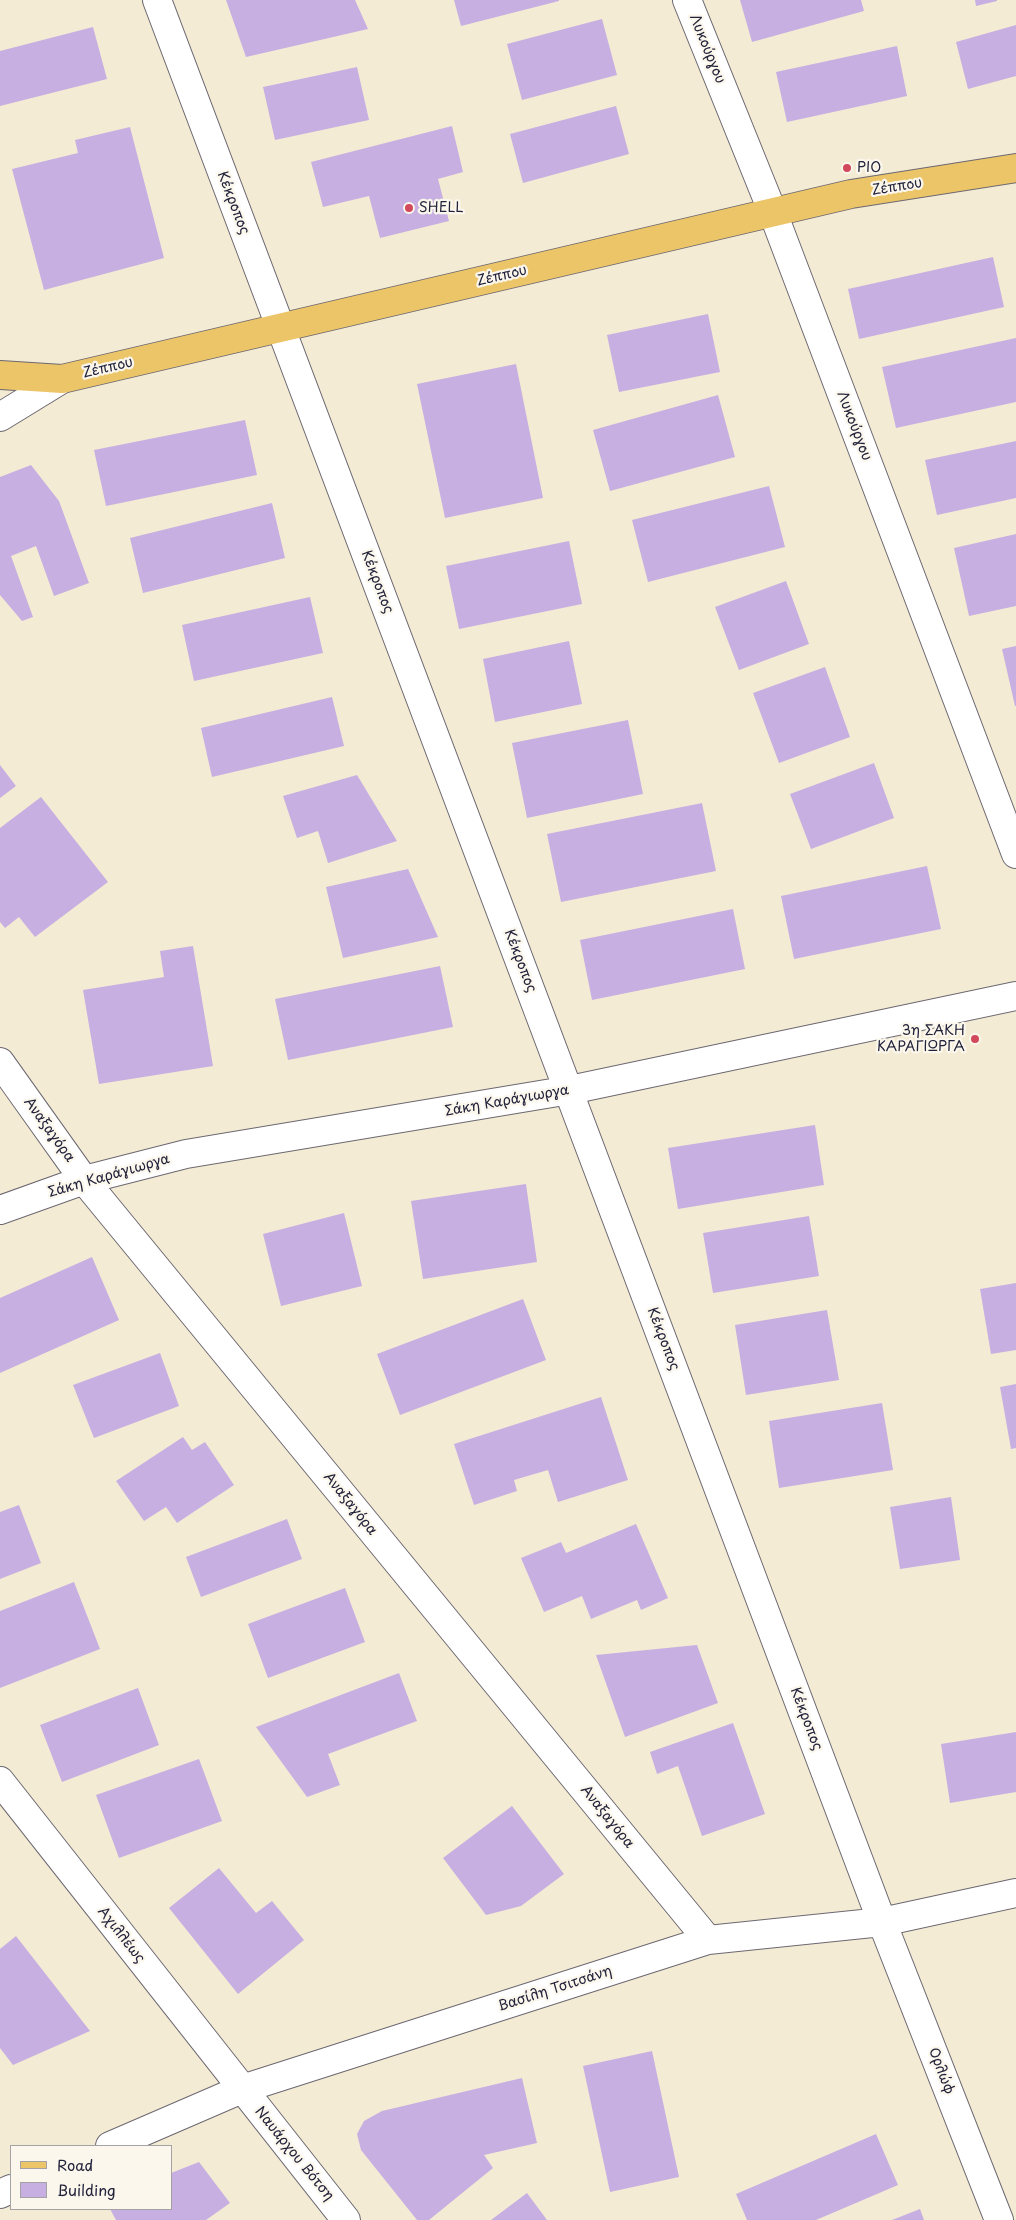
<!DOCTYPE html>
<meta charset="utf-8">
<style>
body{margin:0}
#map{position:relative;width:1016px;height:2220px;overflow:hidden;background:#f4ebd4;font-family:"Playpen Sans",sans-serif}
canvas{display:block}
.legend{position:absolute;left:10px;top:2145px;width:162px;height:65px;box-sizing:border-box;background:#fbf7ec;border:1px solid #a4a2a5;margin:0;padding:6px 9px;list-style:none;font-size:15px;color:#22223b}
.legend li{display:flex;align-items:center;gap:10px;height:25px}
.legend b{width:25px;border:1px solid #a4a2a5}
</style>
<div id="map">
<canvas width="1016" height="2220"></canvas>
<ul class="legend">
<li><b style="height:6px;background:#edc569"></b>Road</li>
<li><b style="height:14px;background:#c7afe2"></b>Building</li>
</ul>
</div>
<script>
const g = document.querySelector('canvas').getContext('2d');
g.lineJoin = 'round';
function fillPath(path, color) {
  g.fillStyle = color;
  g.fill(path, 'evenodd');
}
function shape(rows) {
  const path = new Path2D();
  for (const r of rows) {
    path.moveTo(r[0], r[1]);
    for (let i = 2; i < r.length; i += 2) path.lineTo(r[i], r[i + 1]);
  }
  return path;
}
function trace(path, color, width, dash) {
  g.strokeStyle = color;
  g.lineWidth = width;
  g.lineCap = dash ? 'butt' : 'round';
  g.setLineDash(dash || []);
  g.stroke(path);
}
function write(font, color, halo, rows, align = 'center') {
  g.font = font + ' "Playpen Sans",sans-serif';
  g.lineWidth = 4.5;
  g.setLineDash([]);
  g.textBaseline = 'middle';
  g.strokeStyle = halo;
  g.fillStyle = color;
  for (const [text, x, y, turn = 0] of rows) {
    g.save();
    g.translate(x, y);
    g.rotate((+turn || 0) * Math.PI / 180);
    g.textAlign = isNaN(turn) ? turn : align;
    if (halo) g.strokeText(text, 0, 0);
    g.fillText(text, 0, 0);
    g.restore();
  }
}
fillPath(shape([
 [226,0,355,0,368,29,246,57],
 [454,0,559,0,559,1,461,26],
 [740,0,861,0,864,11,752,42],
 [975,0,997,0,997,1,976,6],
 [602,19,617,75,522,100,507,44],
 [1016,25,1016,76,968,89,956,42],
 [93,27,107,79,0,106,0,51],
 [897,46,907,96,787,122,776,72],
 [357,67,369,120,275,140,263,87],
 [616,106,629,154,523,183,510,134],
 [452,126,463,172,438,179,449,221,380,238,369,196,323,207,311,162],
 [130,127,164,258,44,290,12,169,78,153,75,140],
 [993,257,1004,307,859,339,848,289],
 [708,314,720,372,619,392,607,335],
 [1016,338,1016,402,896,428,882,367],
 [516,364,543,498,445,518,417,384],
 [718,395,735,457,610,491,593,430],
 [245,420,257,475,106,506,94,450],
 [1016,441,1016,498,937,515,925,460],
 [31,465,59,501,89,583,54,596,36,546,11,556,33,617,22,621,0,595,0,477],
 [769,486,785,547,648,582,632,520],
 [272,503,285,558,143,593,130,538],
 [1016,534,1016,606,969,616,954,548],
 [569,541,582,604,459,629,446,566],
 [786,581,809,644,739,670,715,607],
 [310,597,323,653,194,681,182,625],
 [569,641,582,704,495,722,483,659],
 [1016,646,1016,706,1015,706,1002,649],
 [825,667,850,737,779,763,753,693],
 [332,697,344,746,212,777,201,728],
 [628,720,643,794,527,818,512,743],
 [874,763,894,818,811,849,790,794],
 [0,765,16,786,0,798],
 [357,775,397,841,328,863,318,831,297,838,283,796],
 [41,797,108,882,35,937,19,917,5,928,0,922,0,828],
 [702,803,716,871,561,902,547,834],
 [927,866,941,929,794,959,781,896],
 [408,869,438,937,343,958,326,887],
 [733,909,745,969,592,1000,580,940],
 [193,946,213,1066,99,1084,83,990,164,977,160,951],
 [440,966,453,1027,288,1060,275,999],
 [815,1125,824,1185,678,1209,668,1148],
 [526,1184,537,1262,423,1279,411,1201],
 [344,1213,362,1286,281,1306,263,1234],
 [809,1216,819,1276,713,1293,703,1233],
 [92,1257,119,1320,0,1373,0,1298],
 [1016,1283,1016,1350,991,1354,980,1289],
 [523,1299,546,1360,400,1415,377,1354],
 [827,1310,839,1380,746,1395,735,1325],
 [160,1353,179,1406,94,1438,73,1385],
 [1016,1384,1016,1448,1011,1449,1000,1387],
 [601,1397,628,1480,558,1502,548,1470,514,1480,517,1491,474,1505,454,1444],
 [882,1403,893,1470,779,1488,769,1421],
 [183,1437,192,1450,205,1442,234,1485,177,1523,166,1507,144,1521,116,1481],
 [951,1497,960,1560,900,1569,890,1507],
 [19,1505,41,1563,0,1579,0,1512],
 [287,1519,302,1559,201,1597,186,1557],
 [636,1524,668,1598,641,1610,637,1600,591,1619,582,1596,544,1612,521,1558,561,1542,566,1553],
 [74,1582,100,1649,0,1688,0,1611],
 [345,1588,365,1642,268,1678,248,1624],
 [697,1645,718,1703,625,1737,596,1655],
 [399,1673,417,1721,328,1754,340,1785,307,1797,256,1727],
 [138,1688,159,1745,62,1782,40,1725],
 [733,1723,765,1814,702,1836,678,1766,657,1774,650,1752],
 [1016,1732,1016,1792,950,1803,941,1744],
 [199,1759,222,1821,119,1858,96,1795],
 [512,1806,564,1874,521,1906,486,1915,443,1858],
 [219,1868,256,1913,272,1901,304,1940,238,1994,169,1908],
 [16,1936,90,2031,13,2065,0,2048,0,1949],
 [652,2051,679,2177,610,2192,583,2066],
 [522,2078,537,2143,484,2155,493,2168,429,2220,417,2220,361,2150,357,2134,364,2121,382,2111],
 [876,2134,898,2185,816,2220,747,2220,736,2194],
 [199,2162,230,2203,206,2220,116,2220,110,2209,171,2209,171,2173],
 [527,2193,547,2220,491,2220],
 [920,2209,924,2220,892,2220]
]), '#c7afe2');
const minor = shape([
 [157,0,882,1922,999,2220],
 [687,0,773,213,1016,854],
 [0,417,62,379],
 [0,1062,84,1180,708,1940],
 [0,1210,84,1180,186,1154,570,1090,1016,996],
 [0,1781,346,2220],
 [110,2146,242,2089,708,1940,882,1922,1016,1893],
 [0,2194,11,2189]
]);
const major = shape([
 [0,375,62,379,851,194,1016,168]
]);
trace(minor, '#6c6871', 30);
trace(major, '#6c6871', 30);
trace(minor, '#fff', 28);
trace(major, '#edc569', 28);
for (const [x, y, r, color] of [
 [847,168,5,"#d1495b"],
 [409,208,5,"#d1495b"],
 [975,1039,5,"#d1495b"]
]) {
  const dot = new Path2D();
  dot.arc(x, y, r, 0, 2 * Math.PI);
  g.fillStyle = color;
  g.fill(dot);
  trace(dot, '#fbf7ec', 2);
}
write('14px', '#22223b', '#fbf7ec', [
 ["Λυκούργου",707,49,68],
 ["Ζέππου",897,187,-9],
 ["Κέκροπος",233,203,69],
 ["Ζέππου",502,276,-13],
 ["Ζέππου",108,368,-13],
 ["Λυκούργου",854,426,69],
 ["Κέκροπος",377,582,69],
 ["Κέκροπος",520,961,69],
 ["Σάκη Καράγιωργα",507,1101,-10],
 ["Αναξαγόρα",49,1130,54],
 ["Σάκη Καράγιωργα",109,1176,-16],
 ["Κέκροπος",663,1339,69],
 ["Αναξαγόρα",350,1504,51],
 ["Κέκροπος",806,1719,69],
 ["Αναξαγόρα",607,1817,51],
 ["Αχιλλέως",121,1935,52],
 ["Βασίλη Τσιτσάνη",555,1989,-18],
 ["Ορλώφ",941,2071,69],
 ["Ναυάρχου Βότση",294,2154,51]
]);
write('14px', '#22223b', '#fbf7ec', [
 ["ΡΙΟ",857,168],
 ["SHELL",419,208],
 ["3η ΣΑΚΗ",965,1031,"right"],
 ["ΚΑΡΑΓΙΩΡΓΑ",965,1047,"right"]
], 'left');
</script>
